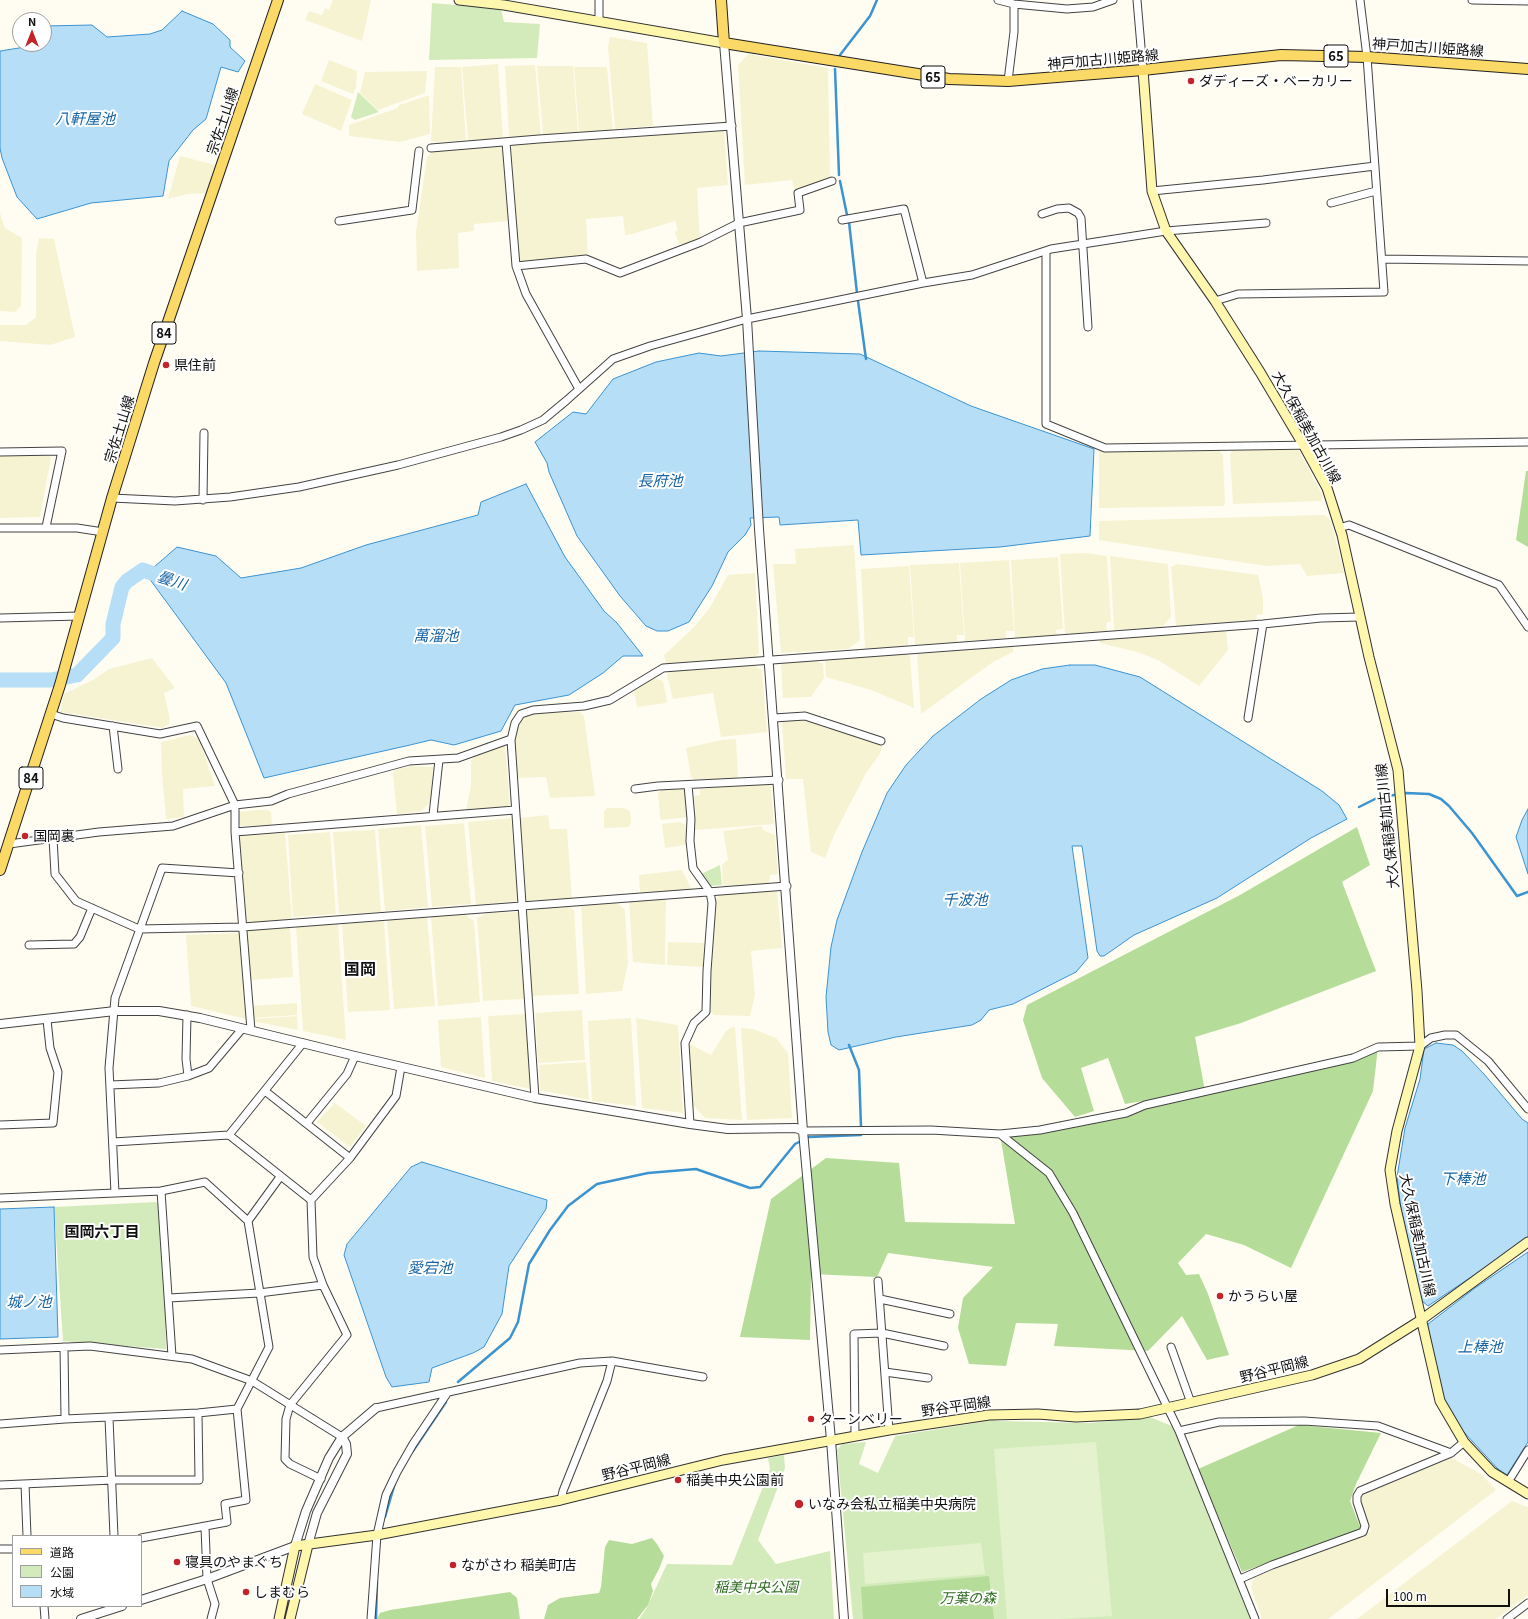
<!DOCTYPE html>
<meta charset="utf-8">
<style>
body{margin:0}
#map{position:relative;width:1528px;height:1619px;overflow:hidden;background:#fffdf2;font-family:Georgia,"Noto Sans JP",serif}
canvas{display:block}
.legend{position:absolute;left:12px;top:1535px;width:130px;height:72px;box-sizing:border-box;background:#fff;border:1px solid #9f9f9f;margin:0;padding:5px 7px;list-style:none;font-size:12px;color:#101010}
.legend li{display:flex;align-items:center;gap:8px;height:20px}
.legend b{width:20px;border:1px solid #9f9f9f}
.north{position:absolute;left:12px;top:12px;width:40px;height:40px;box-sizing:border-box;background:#fff;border:1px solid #9f9f9f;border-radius:50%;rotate:0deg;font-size:11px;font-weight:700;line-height:16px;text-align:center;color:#101010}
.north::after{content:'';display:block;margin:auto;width:14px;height:18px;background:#c42429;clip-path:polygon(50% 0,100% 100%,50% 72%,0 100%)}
.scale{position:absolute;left:1386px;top:1589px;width:124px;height:18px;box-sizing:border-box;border:2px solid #101010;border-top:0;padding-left:5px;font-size:12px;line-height:14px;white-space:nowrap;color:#101010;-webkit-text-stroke:3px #fff;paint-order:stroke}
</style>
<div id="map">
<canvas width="1528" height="1619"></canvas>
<ul class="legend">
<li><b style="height:5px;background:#fbd967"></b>道路</li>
<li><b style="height:11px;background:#d3ebbb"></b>公園</li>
<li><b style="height:11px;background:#b6def7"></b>水域</li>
</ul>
<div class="north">N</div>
<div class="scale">100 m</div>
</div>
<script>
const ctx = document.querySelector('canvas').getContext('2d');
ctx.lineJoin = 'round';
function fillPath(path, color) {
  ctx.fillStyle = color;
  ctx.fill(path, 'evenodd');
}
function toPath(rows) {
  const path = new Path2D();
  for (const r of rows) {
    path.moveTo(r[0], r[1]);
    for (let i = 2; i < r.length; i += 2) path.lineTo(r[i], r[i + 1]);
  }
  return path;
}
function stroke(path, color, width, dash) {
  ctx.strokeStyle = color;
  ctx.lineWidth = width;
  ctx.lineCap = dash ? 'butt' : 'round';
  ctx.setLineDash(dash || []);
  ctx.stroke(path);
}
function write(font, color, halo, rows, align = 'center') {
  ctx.font = font + ' Georgia,"Noto Sans JP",serif';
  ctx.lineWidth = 4;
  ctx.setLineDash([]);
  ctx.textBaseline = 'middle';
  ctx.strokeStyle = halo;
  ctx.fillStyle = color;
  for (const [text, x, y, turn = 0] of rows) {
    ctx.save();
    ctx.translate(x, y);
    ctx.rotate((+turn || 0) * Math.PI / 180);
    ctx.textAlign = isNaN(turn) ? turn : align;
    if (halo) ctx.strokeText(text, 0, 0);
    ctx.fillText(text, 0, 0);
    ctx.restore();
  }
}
fillPath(toPath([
 [333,0,371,0,362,41,305,20,309,11,322,15,325,8,329,10],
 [610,37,647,43,653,126,615,129,608,47],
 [748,54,828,68,830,178,825,181,795,191,792,180,745,185,738,65],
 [329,60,357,71,356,88,353,94,321,81],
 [498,64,503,138,468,140,462,67],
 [535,65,541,136,509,137,505,66],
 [537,66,573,66,578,132,543,135],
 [435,67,461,67,466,140,436,142,431,141],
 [574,67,607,67,613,130,579,132],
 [427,71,425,93,378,110,360,93,365,72],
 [315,84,352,100,341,131,302,114],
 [427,96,429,96,430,134,400,142,349,136,349,125,398,108,399,105],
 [724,130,728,185,697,188,700,240,688,245,679,244,675,232,678,230,675,221,632,234,625,235,623,216,586,219,588,256,521,262,519,261,511,148,513,145],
 [504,146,509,221,474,224,474,231,458,233,459,268,417,271,416,232,427,157,434,151],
 [180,156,215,165,206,193,187,194,168,199],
 [0,213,5,228,22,238,21,306,15,312,0,311],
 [39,238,54,239,75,337,50,345,0,341,0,325,26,325,36,317,36,254],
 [1298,449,1323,496,1321,501,1233,504,1230,455,1232,450],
 [1099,450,1218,450,1223,455,1225,504,1223,506,1099,508],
 [0,454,45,454,51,457,40,517,0,518],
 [1324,515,1331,521,1344,573,1307,576,1300,564,1266,566,1099,540,1099,521],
 [854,545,860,640,848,649,781,653,773,564,796,564,795,549],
 [1086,553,1107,556,1111,621,1106,623,1107,631,1065,634,1060,554],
 [1110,556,1168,564,1171,617,1162,627,1114,630],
 [1058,557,1063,629,1056,630,1057,635,1015,638,1011,560],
 [1009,560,1014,631,1006,631,1006,638,965,641,960,563],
 [959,563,964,635,957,635,957,642,915,645,910,565],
 [1177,564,1258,575,1263,598,1263,614,1257,615,1256,620,1176,626,1171,567],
 [909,566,914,637,908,637,908,646,865,649,861,569],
 [755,573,759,653,753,658,666,664,664,655,693,628,709,609,728,575],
 [1226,630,1228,650,1199,686,1158,660,1137,652,1100,643,1100,639],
 [1013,646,1013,652,993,662,921,714,917,654],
 [906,654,910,656,914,708,871,690,826,677,825,659],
 [152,658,175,688,164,693,170,719,169,724,163,728,60,712,64,694,93,680,109,669],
 [815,660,823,664,824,678,811,697,783,698,781,665,783,662],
 [753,665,762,671,767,732,721,737,713,693,673,699,667,675,669,670],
 [654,678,663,681,667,701,666,703,637,707,634,691],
 [580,712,584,716,595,796,550,798,546,777,516,778,514,737,520,721,527,716,538,713],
 [784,719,818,722,883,743,880,754,866,773,834,835,825,858,811,852,803,779,786,779,782,722],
 [190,735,199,739,215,786,183,789,184,817,166,819,162,775,161,742],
 [736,739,738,779,694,779,691,777,686,748,721,740],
 [503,744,505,745,510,805,506,807,466,810,471,786,471,761,474,756],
 [411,766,433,767,431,802,421,811,399,814,397,814,393,774,395,770],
 [768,784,771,786,774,824,695,830,696,815,694,796,700,795,700,789],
 [666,787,685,788,688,817,662,820,660,818,658,793],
 [607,808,624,808,630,811,631,822,629,827,604,828,604,811],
 [256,810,267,810,271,812,272,825,240,826,238,812],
 [548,815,550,829,567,829,572,898,525,901,519,818],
 [511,818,518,901,476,905,468,822],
 [680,822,686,825,686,845,665,848,662,824],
 [464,823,471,904,432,907,425,826],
 [421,825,428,907,385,911,378,829],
 [762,826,763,830,775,835,778,874,770,875,769,883,723,887,722,865,728,860,723,831],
 [375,830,381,912,339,914,333,832],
 [330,832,336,914,293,917,288,835],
 [285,833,292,919,246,923,239,836],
 [682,870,692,890,640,892,639,875],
 [777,891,782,948,751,951,755,995,750,1016,714,1015,710,1011,711,972,716,899,719,895,725,894],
 [666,899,665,965,633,962,629,901],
 [617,903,625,910,628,963,622,991,586,994,581,906],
 [568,906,574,910,579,994,532,996,527,909],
 [518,912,524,999,483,1001,477,918,488,913],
 [464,914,474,921,480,1002,438,1006,431,917],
 [427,917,435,1006,394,1009,387,920],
 [384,921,390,1010,348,1012,342,924],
 [338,924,346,1040,303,1031,296,927],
 [290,927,293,977,250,980,246,930],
 [240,933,247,1019,191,1006,186,935],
 [668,942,704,943,703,967,667,965],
 [297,1003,297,1015,252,1018,252,1006],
 [582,1010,585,1060,538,1063,535,1013],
 [527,1014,530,1089,492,1081,488,1016],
 [297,1016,298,1030,252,1021,252,1019],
 [481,1017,485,1078,441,1067,438,1020],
 [631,1018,636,1106,592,1101,588,1021],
 [636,1018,678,1025,683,1113,642,1108],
 [732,1027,735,1027,742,1120,705,1118,693,1105,688,1043,711,1055,726,1031],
 [741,1028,753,1029,776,1038,788,1053,792,1118,747,1120],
 [586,1062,589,1100,540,1090,539,1065],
 [335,1103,366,1126,350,1147,317,1122],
 [1450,1457,1481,1474,1496,1490,1328,1619,1262,1619,1251,1587,1254,1577,1371,1531,1360,1500,1362,1495],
 [1512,1501,1528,1507,1528,1595,1496,1619,1357,1619]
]), '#f6f3d2');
fillPath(toPath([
 [432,3,501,9,504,22,540,24,537,58,429,60],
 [358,92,379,112,355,120,351,117],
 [720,865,722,885,710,886,701,874],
 [156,1202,163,1210,166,1349,63,1341,54,1207],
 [1150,1417,1174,1427,1251,1619,853,1619,837,1450,842,1444,866,1442,859,1464,878,1473,895,1436,981,1422,991,1418,997,1421,1090,1423],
 [784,1455,785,1468,758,1540,776,1564,830,1551,834,1619,639,1619,646,1609,667,1564,732,1565,770,1469,768,1458]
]), '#d3ebbb');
fillPath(toPath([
 [1526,471,1528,471,1528,547,1516,540],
 [1357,827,1370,865,1342,882,1376,971,1241,1023,1195,1037,1205,1091,1378,1047,1373,1091,1291,1268,1244,1245,1206,1234,1178,1263,1186,1275,1199,1274,1208,1294,1229,1355,1207,1360,1182,1316,1148,1351,1054,1346,1058,1324,1016,1323,1006,1366,969,1364,958,1328,963,1298,993,1267,888,1253,877,1277,811,1274,810,1340,740,1337,771,1199,826,1158,899,1163,905,1222,1015,1224,1000,1134,1089,1120,1203,1091,1125,1104,1108,1058,1081,1068,1094,1111,1075,1117,1042,1078,1023,1020,1027,1005,1240,895],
 [1299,1425,1381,1433,1356,1484,1350,1501,1361,1529,1242,1572,1198,1469],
 [652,1538,657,1544,664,1556,659,1569,651,1584,653,1591,648,1605,637,1619,544,1619,548,1605,560,1598,599,1593,601,1587,605,1547,609,1540,632,1544],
 [989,1576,994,1619,863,1619,861,1587],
 [510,1592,517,1598,520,1619,377,1619,380,1613,390,1610]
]), '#b6dc99');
fillPath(toPath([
 [1096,1442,1112,1616,1061,1619,1007,1619,994,1449],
 [981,1543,985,1574,865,1584,863,1553]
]), '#e4f2cd');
const water = toPath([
 [182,11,213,24,230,40,230,47,245,61,238,72,221,67,206,119,193,130,169,161,163,196,91,203,37,219,17,197,2,158,0,148,0,51,44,44,44,26,92,25,107,37,150,34,162,30,182,11],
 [759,351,860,354,971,406,1094,449,1090,536,1000,547,861,555,858,520,780,525,779,517,750,518,751,525,745,535,728,552,712,586,689,622,668,631,657,631,646,626,620,596,577,536,549,472,547,463,535,442,573,412,586,414,613,379,656,362,699,353,721,356,759,351],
 [526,484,565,557,604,611,617,623,643,656,623,656,603,673,569,695,515,705,501,731,454,745,431,740,410,745,264,778,226,683,146,574,177,547,216,556,241,578,301,568,366,545,478,515,481,502,526,484],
 [1070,665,1095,665,1140,677,1322,791,1339,805,1347,819,1311,838,1217,898,1134,935,1104,956,1100,956,1097,951,1082,846,1072,846,1088,958,1076,972,1013,1004,989,1010,981,1020,972,1025,896,1037,839,1050,831,1045,828,1032,826,997,831,947,837,920,862,852,887,793,906,765,933,736,981,699,1011,680,1042,669,1070,665],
 [1528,809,1528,874,1516,837,1522,820,1528,809],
 [1436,1043,1453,1045,1462,1051,1484,1074,1522,1119,1528,1123,1528,1239,1428,1306,1422,1301,1420,1293,1401,1209,1397,1177,1405,1128,1420,1079,1424,1049,1436,1043],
 [422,1162,547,1200,546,1209,509,1266,502,1314,484,1347,473,1353,432,1368,429,1382,392,1387,386,1377,344,1255,347,1244,411,1167,422,1162],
 [54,1207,58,1337,0,1339,0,1209,54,1207],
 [1528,1252,1528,1442,1507,1475,1498,1469,1461,1429,1441,1393,1427,1332,1428,1324,1475,1288,1528,1252]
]);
fillPath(water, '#b6def7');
stroke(water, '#3b93d0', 1);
stroke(toPath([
 [840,55,870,16,877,0],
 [835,69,839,175],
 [840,181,847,215],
 [849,222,857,293],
 [858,301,866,359],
 [1359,807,1377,798,1406,793,1429,794,1441,799,1449,806,1472,833,1517,896,1528,892],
 [849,1045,859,1070,861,1127],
 [458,1382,510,1338,518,1322,529,1264,550,1230,568,1206,597,1184,648,1173,696,1169,750,1188,760,1187,795,1144,809,1137,861,1135],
 [413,1451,446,1402],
 [385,1517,395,1483],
 [376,1619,377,1582]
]), '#3b93d0', 2.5);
stroke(toPath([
 [0,680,51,680,77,675,113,638,113,624,122,587,127,581,143,570,168,579]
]), '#b6def7', 15);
const minor = toPath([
 [599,0,599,21],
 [998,0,1014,4,1067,9,1093,7,1113,0],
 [1137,0,1143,70],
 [1472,0,1528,1],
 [1008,81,1014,32,1014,4],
 [506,142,516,266,526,294,579,389],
 [431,148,539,139,732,126],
 [1152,191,1263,180,1375,166],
 [1331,203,1376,191],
 [1042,214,1057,209,1069,208,1078,213,1081,218,1088,327],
 [842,220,904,209,923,283],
 [339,221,412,210,419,151],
 [1046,251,1046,424,1105,448,1528,442],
 [1382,259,1528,261],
 [516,266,586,259,620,273,701,242,739,223,800,210,798,193,832,181],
 [1215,301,1238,294,1384,292,1367,57,1360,0],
 [0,452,62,451,46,527],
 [112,498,175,501,230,497,299,487,398,465,501,437,521,430,543,420,567,400,613,359,650,346,747,319,923,283,972,275,1051,249,1166,231,1266,223],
 [203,500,204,433],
 [0,528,77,528,103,532],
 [1339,528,1349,525,1499,585,1528,627],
 [0,618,80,616],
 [51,714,63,718,160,734,197,726,235,805,235,832,251,1030],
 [774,718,805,716,881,741],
 [1248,718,1263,624],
 [113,726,118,769],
 [688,785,691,819,690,841,693,868,710,892,712,903,707,971,706,1012,694,1023,685,1043,690,1124],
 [635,789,658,786,779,780],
 [433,815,439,760],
 [235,832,515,810],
 [53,838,55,874,76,901,139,929,243,927,787,886],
 [9,844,99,832,173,826,235,805,271,801,288,794,409,761,458,758,511,739],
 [29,945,74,944,80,937,92,908],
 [187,1015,186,1059,188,1076],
 [110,1085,159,1083,188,1076,209,1068,242,1029],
 [265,1091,350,1158],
 [535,1098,511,740,515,723,521,714,533,710,584,706,610,700,663,668,1263,624,1321,618,1360,617],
 [307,1123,347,1074,355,1056],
 [0,1125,53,1123,58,1072,50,1048,47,1020],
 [803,1131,931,1130,1000,1134,1040,1130,1126,1113,1145,1105,1353,1058,1378,1047,1420,1046,1431,1038,1445,1035,1456,1035,1488,1061,1528,1109],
 [1000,1134,1049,1173,1073,1213,1179,1431,1255,1619],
 [229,1135,303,1043],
 [113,1142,229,1135,311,1200],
 [115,1193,109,1068,115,998,162,868,239,873],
 [0,1198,161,1191,172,1356],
 [248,1221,280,1177],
 [878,1281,889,1430],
 [169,1298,259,1293,323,1285],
 [880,1299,950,1314],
 [64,1347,65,1419],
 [1171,1347,1191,1403],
 [0,1350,90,1346,192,1359,252,1381,342,1437],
 [612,1361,703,1377],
 [885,1372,928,1378],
 [376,1408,580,1363,612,1361,607,1381,563,1491,561,1500],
 [109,1418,114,1536],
 [0,1424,65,1419,198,1413,237,1409],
 [1179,1431,1219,1422,1304,1421,1378,1426,1451,1453,1464,1442],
 [855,1436,854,1334,882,1333,944,1346],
 [321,1479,290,1464,285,1459,286,1419,290,1405,347,1335,323,1285,313,1257,311,1200,350,1158,396,1096,401,1067],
 [1508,1482,1528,1450],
 [25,1484,27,1536],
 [0,1485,113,1480,199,1480,198,1413],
 [205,1527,207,1579,215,1604,211,1619],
 [141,1538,227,1522,225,1504,246,1500,237,1409,269,1347,248,1221,205,1182,161,1191],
 [0,1549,13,1549],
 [1240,1579,1272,1565,1363,1532,1365,1526,1357,1502,1357,1496,1360,1491,1451,1453],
 [44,1606,45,1619],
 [371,1619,377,1535,386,1495,397,1472,413,1444,448,1392],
 [1507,1619,1528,1603]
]);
const tertiary = toPath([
 [724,43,747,319,759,529,803,1131,831,1440,844,1619],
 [0,1024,115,1011,159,1011,200,1018,355,1056,535,1098,690,1124,728,1129,796,1128,803,1131],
 [308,1545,317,1513,347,1454,346,1444,342,1437],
 [141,1600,207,1579,295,1546,306,1511,329,1458,342,1437,376,1408],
 [81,1619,122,1606]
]);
const secondary = toPath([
 [459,0,504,5,724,43],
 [1143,70,1152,191,1166,231,1215,301,1260,372,1304,446,1327,488,1342,535,1369,657,1398,770,1417,991,1420,1046,1397,1131,1390,1170,1395,1204,1440,1401,1464,1442,1492,1472,1528,1494],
 [279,1619,295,1546,377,1535,561,1500,723,1460,889,1430,989,1415,1038,1414,1076,1417,1140,1414,1312,1375,1359,1359,1421,1320,1528,1242],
 [290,1619,308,1545]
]);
const primary = toPath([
 [721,0,724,43,949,79,1008,81,1143,70,1281,55,1367,57,1528,69],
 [0,870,60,685,112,498,154,363,278,0]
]);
stroke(minor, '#434343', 9);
stroke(tertiary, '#434343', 10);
stroke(secondary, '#323232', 11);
stroke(primary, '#212121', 12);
stroke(minor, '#fff', 7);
stroke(tertiary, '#fff', 8);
stroke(secondary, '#fff7ad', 9);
stroke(primary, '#fbd967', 10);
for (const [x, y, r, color] of [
 [1191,81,4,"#c42429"],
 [166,365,4,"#c42429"],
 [25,836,4,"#c42429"],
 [1220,1296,4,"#c42429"],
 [811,1419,4,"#c42429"],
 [678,1480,4,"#c42429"],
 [799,1504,5,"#c42429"],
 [177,1562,4,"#c42429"],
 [453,1565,4,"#c42429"],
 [246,1592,4,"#c42429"]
]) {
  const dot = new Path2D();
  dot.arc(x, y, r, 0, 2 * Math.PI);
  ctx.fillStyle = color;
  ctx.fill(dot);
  stroke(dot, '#fff', 1.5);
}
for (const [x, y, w] of [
 [1336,56,24],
 [933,77,24],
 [164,333,24],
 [31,778,24]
]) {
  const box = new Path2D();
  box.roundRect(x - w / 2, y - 11, w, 22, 3);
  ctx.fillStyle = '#fff';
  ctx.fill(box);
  stroke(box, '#101010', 1);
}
write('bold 13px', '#101010', null, [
 ["65",1336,56],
 ["65",933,77],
 ["84",164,333],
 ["84",31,778]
]);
write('14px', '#101010', '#fff', [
 ["神戸加古川姫路線",1428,47,4],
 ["神戸加古川姫路線",1103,59,-5],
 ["宗佐土山線",222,121,-71],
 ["大久保稲美加古川線",1307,427,61],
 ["宗佐土山線",119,429,-73],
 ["大久保稲美加古川線",1387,826,-96],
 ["大久保稲美加古川線",1418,1235,78],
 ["野谷平岡線",1274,1369,-14],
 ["野谷平岡線",956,1406,-8],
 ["野谷平岡線",636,1467,-14]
]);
write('14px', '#101010', '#fff', [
 ["ダディーズ・ベーカリー",1199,81],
 ["県住前",174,365],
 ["国岡裏",33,836],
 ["かうらい屋",1228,1296],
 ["ターンベリー",819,1419],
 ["稲美中央公園前",686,1480],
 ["いなみ会私立稲美中央病院",808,1504],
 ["寝具のやまぐち",185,1562],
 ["ながさわ 稲美町店",461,1565],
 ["しまむら",254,1592]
], 'left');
write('italic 14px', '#2c6a1e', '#fff', [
 ["稲美中央公園",756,1587],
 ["万葉の森",968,1598]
]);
write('italic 15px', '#1564a5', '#fff', [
 ["八軒屋池",85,118],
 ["長府池",660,480],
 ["曇川",172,580,18],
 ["萬溜池",436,635],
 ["千波池",965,899],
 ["下棒池",1463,1178],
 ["愛宕池",430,1267],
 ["城ノ池",29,1301],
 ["上棒池",1480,1346]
]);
write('bold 15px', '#101010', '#fff', [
 ["国岡六丁目",102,1231]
]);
write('bold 16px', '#101010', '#fff', [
 ["国岡",360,969]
]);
</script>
